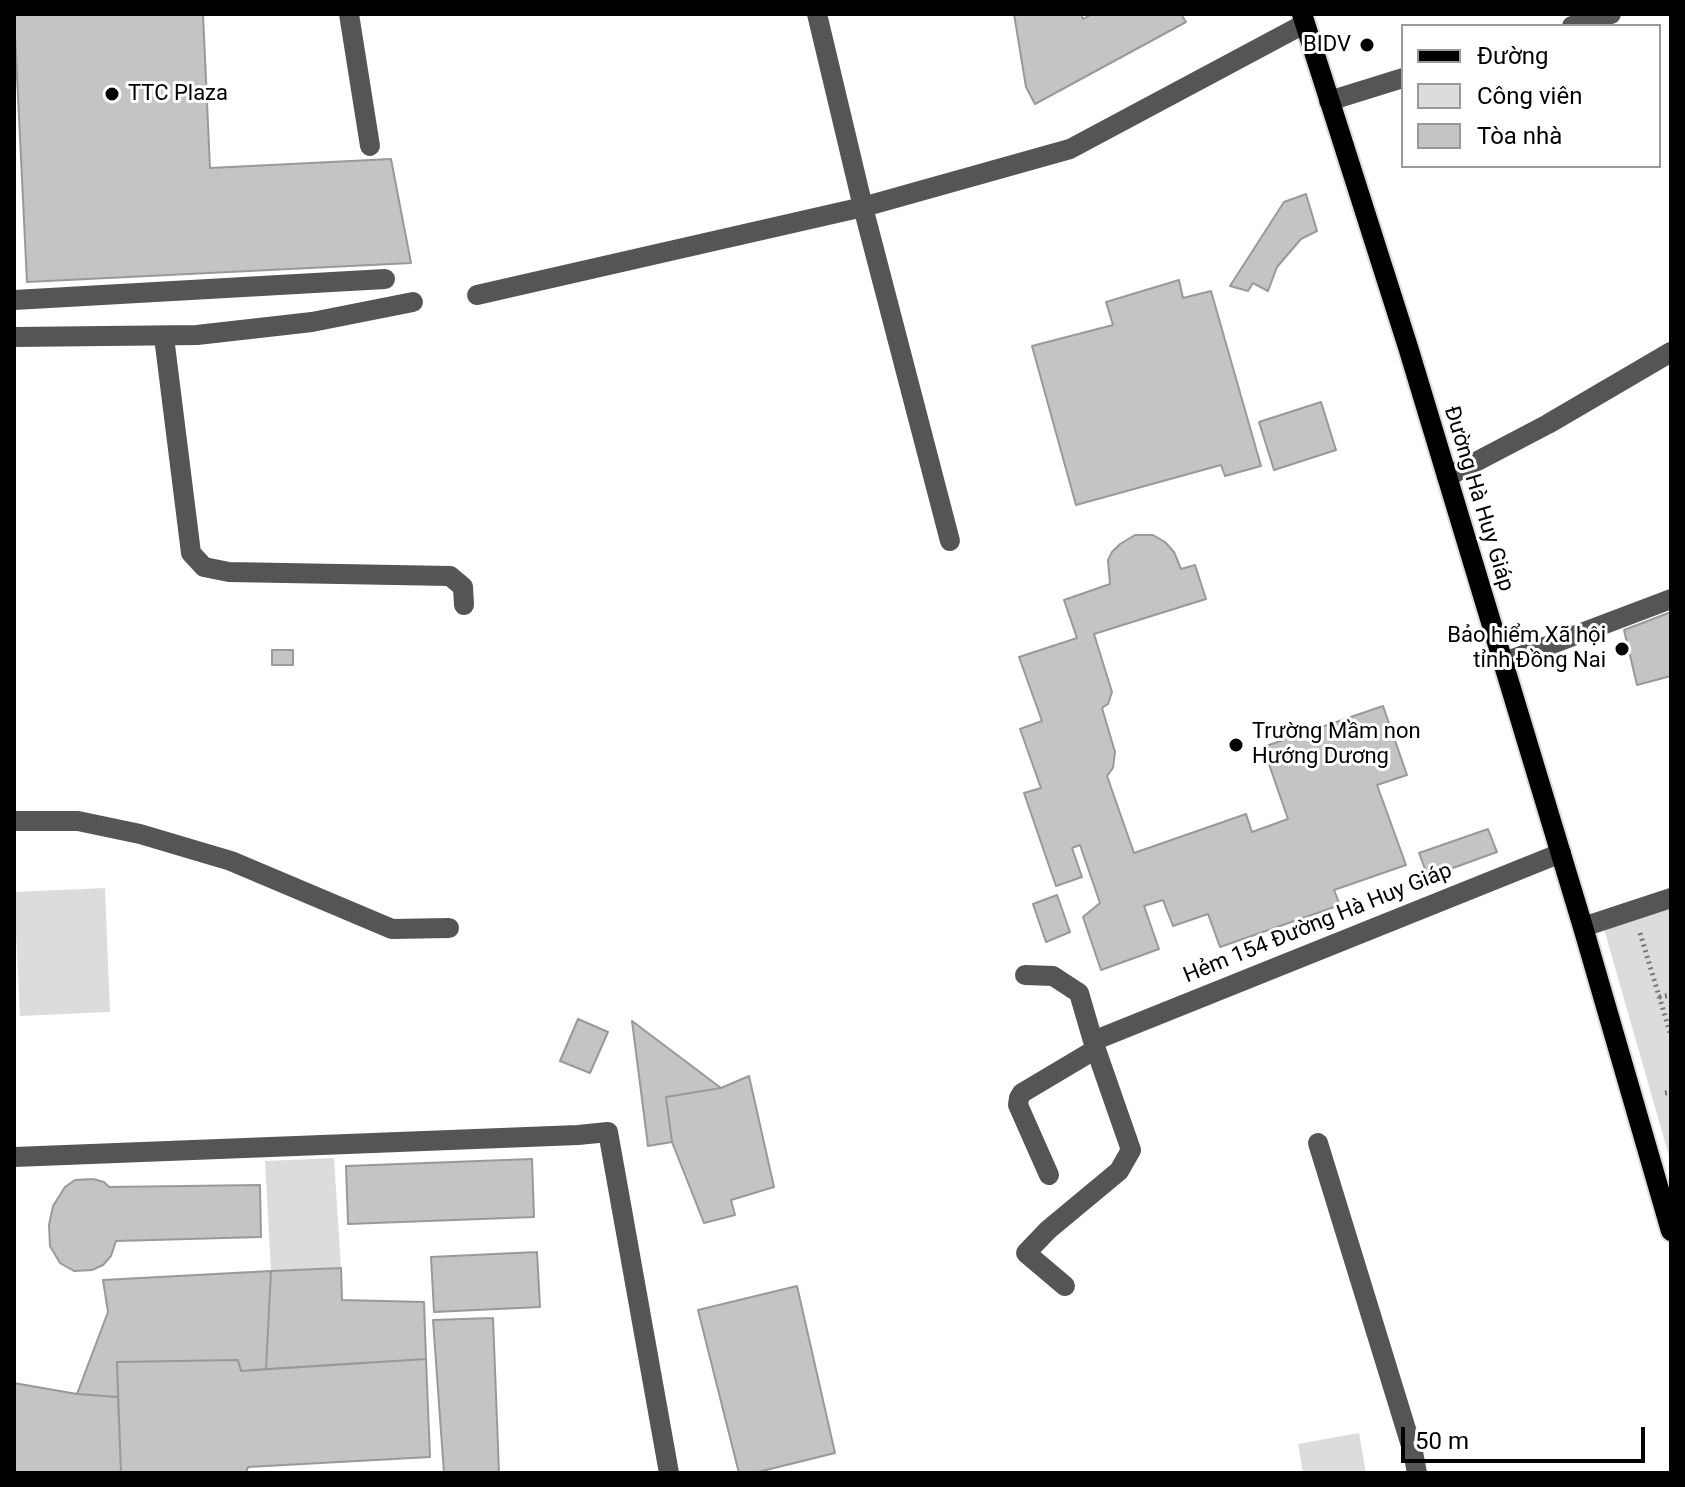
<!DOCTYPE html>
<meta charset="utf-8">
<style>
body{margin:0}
#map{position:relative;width:1685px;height:1487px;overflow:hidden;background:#fff;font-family:Roboto,sans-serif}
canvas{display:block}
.frame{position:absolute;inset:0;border:16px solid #000;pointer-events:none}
.legend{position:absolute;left:1401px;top:24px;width:260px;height:144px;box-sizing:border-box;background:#fff;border:2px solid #999;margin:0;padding:10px 14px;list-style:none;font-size:24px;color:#000}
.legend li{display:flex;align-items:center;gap:16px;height:40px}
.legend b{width:40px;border:2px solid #999}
.scale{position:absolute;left:1401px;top:1427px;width:244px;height:36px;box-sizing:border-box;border:4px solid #000;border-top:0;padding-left:10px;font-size:24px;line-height:28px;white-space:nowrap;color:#000;-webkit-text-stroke:6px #fff;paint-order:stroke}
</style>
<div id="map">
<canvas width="1685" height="1487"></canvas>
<div class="frame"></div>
<ul class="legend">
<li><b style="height:10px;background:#000"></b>Đường</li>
<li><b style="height:22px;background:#dcdcdc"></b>Công viên</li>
<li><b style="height:22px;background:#c4c4c4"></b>Tòa nhà</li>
</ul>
<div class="scale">50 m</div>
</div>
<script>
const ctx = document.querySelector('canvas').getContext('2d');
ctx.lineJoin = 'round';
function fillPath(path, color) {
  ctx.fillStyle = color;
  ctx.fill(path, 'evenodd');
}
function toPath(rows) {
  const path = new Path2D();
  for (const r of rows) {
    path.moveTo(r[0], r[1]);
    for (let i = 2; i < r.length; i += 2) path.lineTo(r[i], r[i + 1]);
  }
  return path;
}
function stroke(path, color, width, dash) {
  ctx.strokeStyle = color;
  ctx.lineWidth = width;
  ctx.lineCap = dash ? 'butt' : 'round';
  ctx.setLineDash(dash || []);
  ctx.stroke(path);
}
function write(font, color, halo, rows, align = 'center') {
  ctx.font = font + ' Roboto,sans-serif';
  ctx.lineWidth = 6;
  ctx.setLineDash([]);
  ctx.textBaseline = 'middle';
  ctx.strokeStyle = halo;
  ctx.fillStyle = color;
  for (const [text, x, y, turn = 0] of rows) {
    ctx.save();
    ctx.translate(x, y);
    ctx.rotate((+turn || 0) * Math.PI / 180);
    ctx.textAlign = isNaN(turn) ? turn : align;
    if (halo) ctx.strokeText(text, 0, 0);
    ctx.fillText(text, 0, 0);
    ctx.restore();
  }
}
fillPath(toPath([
 [105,888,110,1012,20,1016,14,892],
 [1671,906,1671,1163,1604,929],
 [334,1158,341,1268,271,1271,265,1161],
 [1359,1433,1366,1473,1303,1473,1298,1444]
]), '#dcdcdc');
const building = toPath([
 [14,14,203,14,210,168,391,159,411,263,27,282,14,14],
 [1014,14,1081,14,1083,19,1092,14,1181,14,1186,22,1035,104,1026,87,1014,14],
 [1306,194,1317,231,1301,239,1277,267,1268,291,1253,283,1248,291,1230,286,1284,202,1306,194],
 [1179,280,1183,298,1211,291,1261,466,1225,476,1221,465,1076,505,1032,346,1113,325,1106,302,1179,280],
 [1321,402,1336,450,1274,470,1259,422,1321,402],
 [1135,535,1153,535,1165,542,1174,552,1181,569,1195,565,1206,599,1094,634,1112,692,1108,704,1102,708,1115,752,1113,768,1107,776,1134,853,1246,814,1252,832,1288,819,1263,747,1383,706,1407,775,1377,785,1406,865,1334,890,1340,905,1220,947,1208,914,1173,926,1163,900,1144,906,1159,949,1101,970,1083,917,1100,903,1080,845,1072,848,1082,877,1056,886,1024,793,1041,788,1020,729,1042,721,1019,657,1077,638,1064,600,1110,584,1108,560,1112,552,1120,544,1135,535],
 [1671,612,1671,676,1637,685,1624,630,1671,612],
 [272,650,293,650,293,665,272,665,272,650],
 [1488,829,1497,852,1428,877,1419,853,1488,829],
 [1057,895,1070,932,1046,942,1033,904,1057,895],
 [578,1019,608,1032,590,1073,560,1061,578,1019],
 [632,1021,721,1088,666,1097,672,1142,648,1146,632,1021],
 [749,1076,774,1187,731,1200,735,1215,704,1223,672,1142,666,1097,721,1088,749,1076],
 [532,1159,534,1217,348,1224,346,1166,532,1159],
 [93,1179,104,1182,109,1187,260,1185,261,1237,116,1241,111,1256,103,1265,92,1270,74,1271,60,1263,50,1246,49,1225,53,1206,65,1187,75,1180,93,1179],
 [537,1252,540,1307,434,1312,431,1257,537,1252],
 [341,1268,342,1300,424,1302,426,1359,266,1369,271,1271,341,1268],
 [271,1271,266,1369,241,1371,238,1360,117,1362,118,1397,77,1394,108,1312,103,1280,271,1271],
 [797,1286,835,1453,754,1473,739,1473,698,1310,797,1286],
 [493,1318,499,1473,444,1473,433,1320,493,1318],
 [426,1359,430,1457,248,1467,246,1473,121,1473,117,1362,238,1360,241,1371,426,1359],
 [14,1383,77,1394,118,1397,121,1473,14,1473,14,1383]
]);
fillPath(building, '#c4c4c4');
stroke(building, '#999', 2);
const major = toPath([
 [1302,14,1408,347,1583,927,1671,1231]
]);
stroke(major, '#dbdbdb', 24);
stroke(toPath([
 [1640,933,1671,1036],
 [1659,997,1671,995],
 [1665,1093,1671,1092]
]), '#777', 5, [2, 4]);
stroke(toPath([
 [349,14,370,146],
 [817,14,863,207,950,541],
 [1572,26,1611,14],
 [1329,101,1403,78],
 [477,295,863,207,1070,149,1304,24],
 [14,300,385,279],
 [14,337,197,335,312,322,413,302],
 [164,337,191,553,204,567,229,572,450,576,463,587,464,605],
 [1447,477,1548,424,1671,352],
 [1502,663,1671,599],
 [14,821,78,821,140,834,231,861,392,929,449,928],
 [1583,927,1671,898],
 [1025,975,1053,976,1079,993,1093,1041,1131,1150,1119,1171,1048,1230,1026,1253,1065,1286],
 [1093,1041,1561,853],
 [1318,1143,1413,1452,1417,1473],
 [14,1157,578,1135,608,1132,669,1473],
 [1049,1175,1018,1105,1019,1098,1022,1093,1096,1049]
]), '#555', 20);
stroke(major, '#000', 20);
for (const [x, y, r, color] of [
 [1367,45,8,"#000"],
 [112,94,8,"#000"],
 [1622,649,8,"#000"],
 [1236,745,8,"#000"]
]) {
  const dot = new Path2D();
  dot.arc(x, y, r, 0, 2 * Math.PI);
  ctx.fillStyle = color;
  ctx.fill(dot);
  stroke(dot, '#fff', 3);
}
write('22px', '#000', '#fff', [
 ["BIDV",1351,45],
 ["TTC Plaza",128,94,"left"],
 ["Bảo hiểm Xã hội",1606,636],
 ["tỉnh Đồng Nai",1606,661],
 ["Trường Mầm non",1252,732,"left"],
 ["Hướng Dương",1252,757,"left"]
], 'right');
write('22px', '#000', '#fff', [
 ["Đường Hà Huy Giáp",1478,499,73],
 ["Hẻm 154 Đường Hà Huy Giáp",1318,924,-22]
]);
</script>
